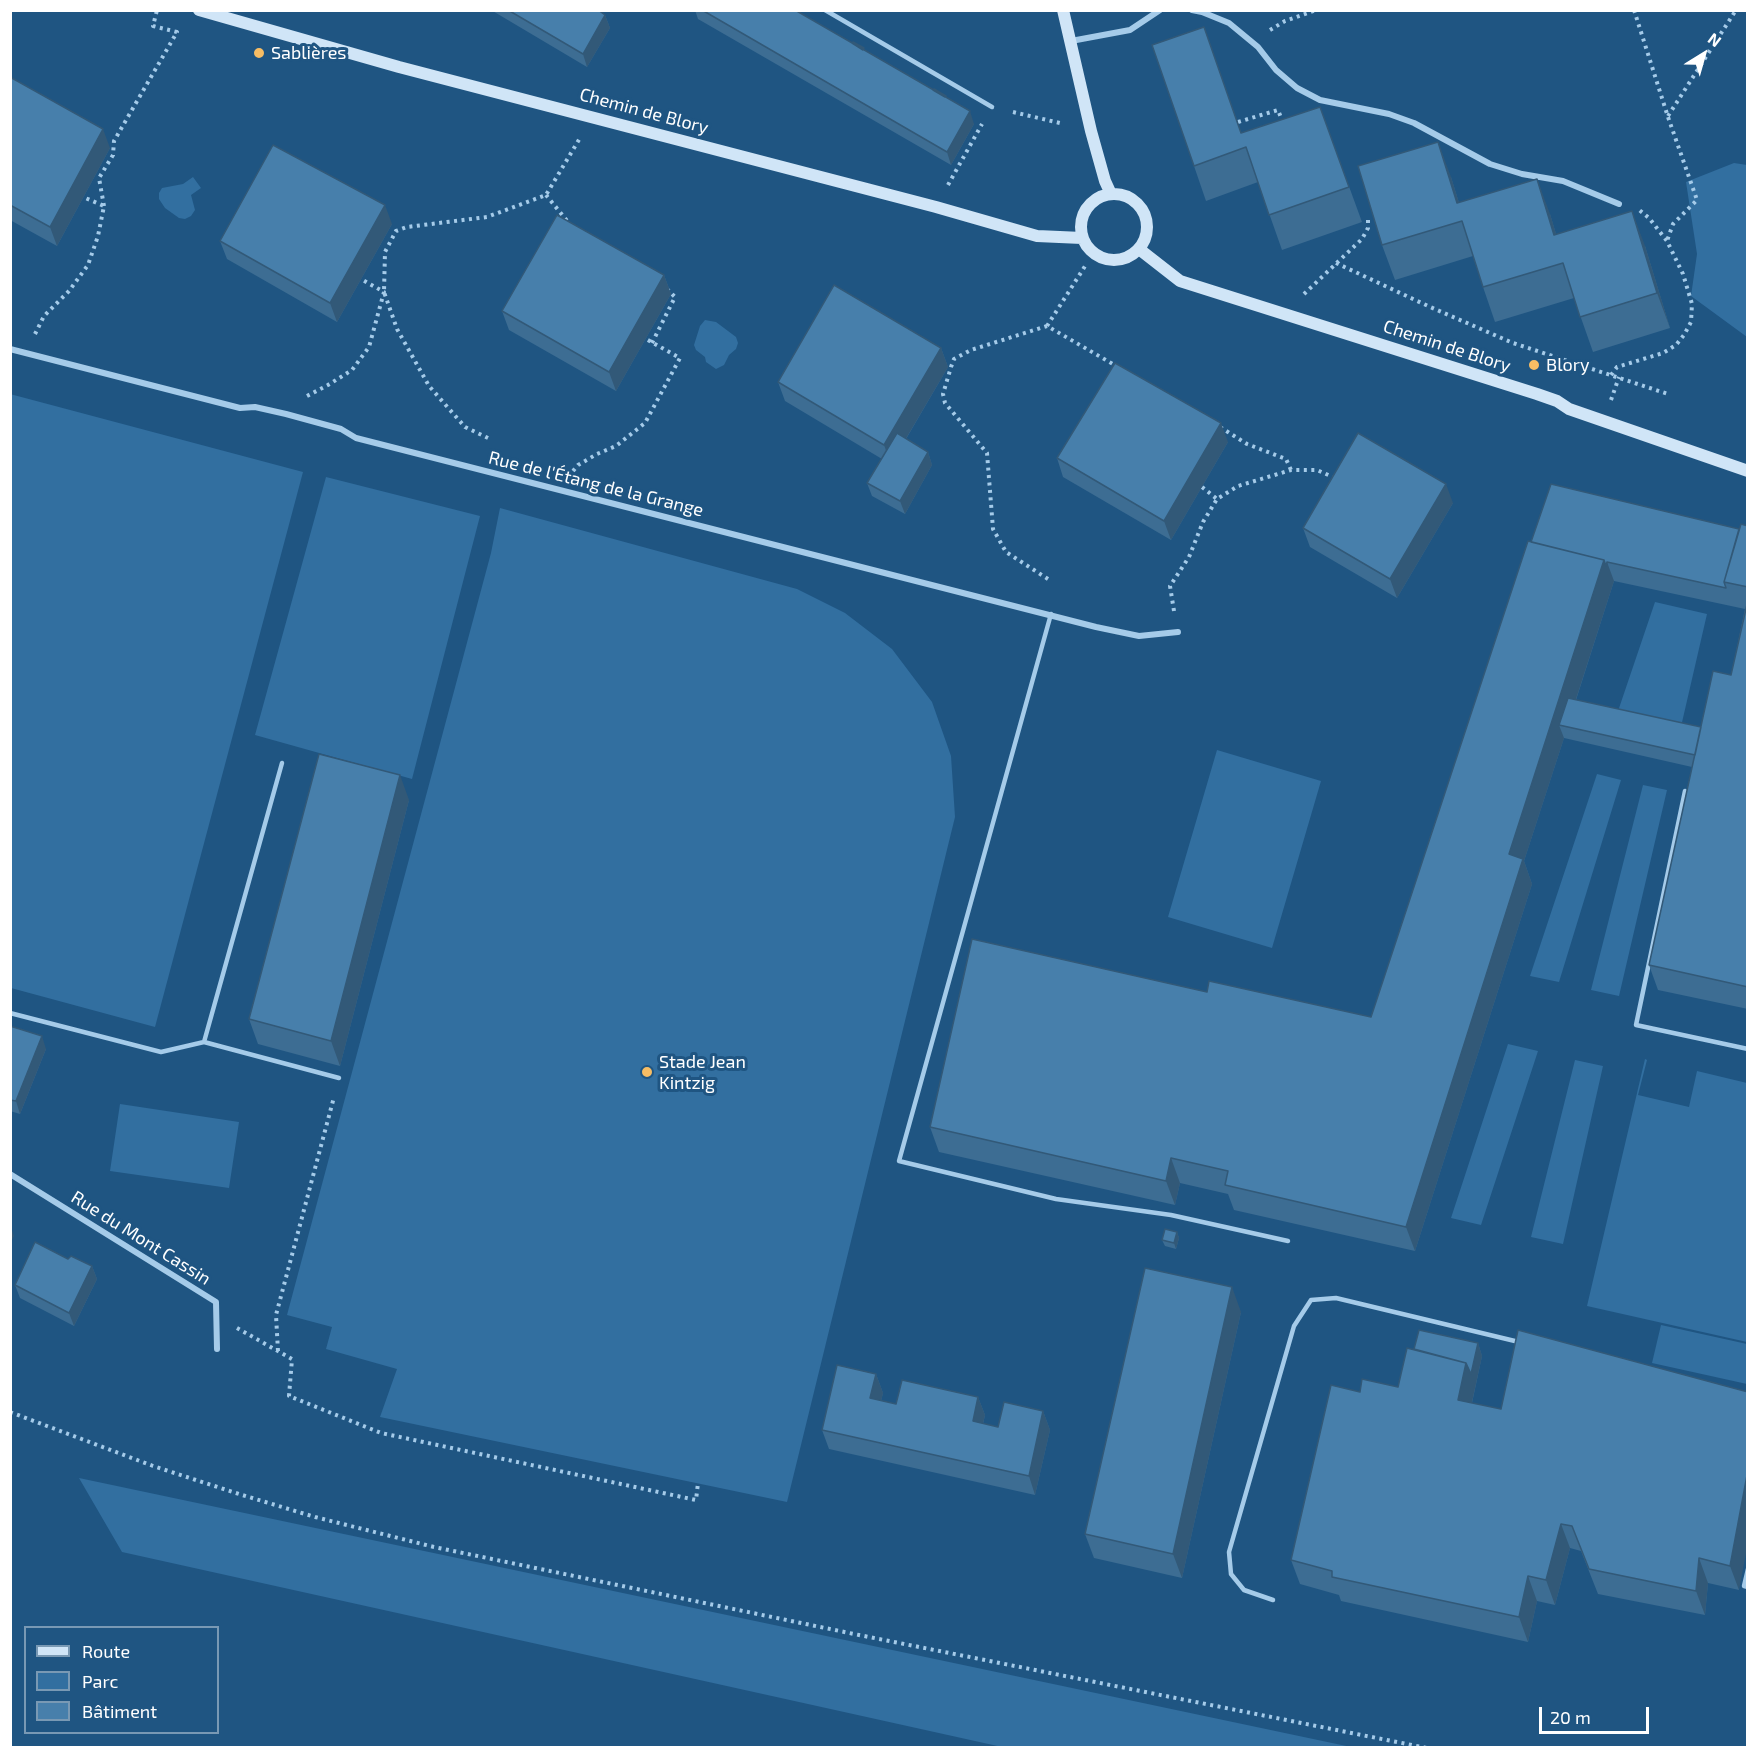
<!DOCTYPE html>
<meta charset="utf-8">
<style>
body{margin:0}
#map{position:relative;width:1758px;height:1758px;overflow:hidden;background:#1f5582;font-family:"Exo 2",sans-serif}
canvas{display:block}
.frame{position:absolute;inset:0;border:12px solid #fff;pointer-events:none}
.legend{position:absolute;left:24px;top:1626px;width:195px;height:108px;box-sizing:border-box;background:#1f5582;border:2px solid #7999b4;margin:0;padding:8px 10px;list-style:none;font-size:18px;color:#fff}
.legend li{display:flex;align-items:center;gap:12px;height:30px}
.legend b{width:30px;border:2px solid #7999b4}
.north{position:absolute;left:1674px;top:24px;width:60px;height:60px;-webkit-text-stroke:4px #1f5582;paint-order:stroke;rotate:37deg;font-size:16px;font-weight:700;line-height:24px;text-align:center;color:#fff}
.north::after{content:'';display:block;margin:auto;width:21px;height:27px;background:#fff;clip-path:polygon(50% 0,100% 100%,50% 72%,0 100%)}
.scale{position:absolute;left:1539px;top:1707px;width:110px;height:27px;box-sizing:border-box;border:3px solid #fff;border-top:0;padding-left:8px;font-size:18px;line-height:21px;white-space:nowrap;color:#fff;-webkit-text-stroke:4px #1f5582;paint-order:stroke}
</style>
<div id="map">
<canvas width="1758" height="1758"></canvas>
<div class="frame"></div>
<ul class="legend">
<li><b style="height:8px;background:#d0e5f7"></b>Route</li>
<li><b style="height:16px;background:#326fa0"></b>Parc</li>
<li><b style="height:16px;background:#477fab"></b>Bâtiment</li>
</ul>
<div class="north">N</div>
<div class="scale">20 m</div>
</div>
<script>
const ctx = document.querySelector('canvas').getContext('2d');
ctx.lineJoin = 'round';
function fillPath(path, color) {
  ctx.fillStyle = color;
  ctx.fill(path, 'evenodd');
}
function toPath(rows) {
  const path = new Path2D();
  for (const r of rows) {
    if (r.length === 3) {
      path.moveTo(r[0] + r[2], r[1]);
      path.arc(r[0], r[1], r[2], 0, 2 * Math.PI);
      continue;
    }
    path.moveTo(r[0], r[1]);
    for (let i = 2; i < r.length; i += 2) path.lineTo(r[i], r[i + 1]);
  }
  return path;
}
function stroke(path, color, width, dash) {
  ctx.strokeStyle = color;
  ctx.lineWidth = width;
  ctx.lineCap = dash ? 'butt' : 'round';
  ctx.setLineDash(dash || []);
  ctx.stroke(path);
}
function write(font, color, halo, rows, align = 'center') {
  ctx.font = font + ' "Exo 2",sans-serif';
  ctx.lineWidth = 6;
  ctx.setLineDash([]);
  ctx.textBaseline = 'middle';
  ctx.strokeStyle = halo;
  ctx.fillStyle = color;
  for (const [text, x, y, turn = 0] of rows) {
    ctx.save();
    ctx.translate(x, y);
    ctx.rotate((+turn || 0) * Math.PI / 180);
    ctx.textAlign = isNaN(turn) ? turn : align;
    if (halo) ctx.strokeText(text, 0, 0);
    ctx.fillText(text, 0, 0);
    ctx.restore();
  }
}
fillPath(toPath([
 [1734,163,1747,165,1747,337,1691,296,1697,254,1686,182],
 [193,177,201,188,191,195,195,210,191,216,185,219,179,218,165,208,159,199,159,193,162,188,183,184],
 [705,320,716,322,736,337,738,343,736,349,729,355,724,365,716,369,706,362,705,357,696,350,694,345,700,326],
 [10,394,303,472,155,1027,11,988],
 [326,477,480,516,412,779,255,735],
 [500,508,797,589,845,613,892,649,932,702,951,756,955,817,787,1502,380,1417,397,1369,326,1349,332,1327,287,1315,491,553],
 [1655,602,1707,614,1680,731,1616,717],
 [1217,750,1321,781,1272,948,1168,917],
 [1597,774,1621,780,1559,982,1530,976],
 [1643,785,1667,790,1619,996,1591,990],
 [1508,1044,1538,1051,1481,1225,1451,1218],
 [1645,1059,1647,1060,1638,1095,1689,1107,1697,1071,1747,1083,1747,1342,1587,1306],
 [1575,1060,1603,1066,1563,1244,1531,1237],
 [120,1104,239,1122,229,1188,110,1171],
 [1661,1325,1747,1344,1747,1384,1652,1363],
 [79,1478,1351,1747,1002,1747,122,1552]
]), '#326fa0');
stroke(toPath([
 [1634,10,1668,117,1697,200,1673,224,1667,241],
 [1270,30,1285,21,1316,10],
 [1013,112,1064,124],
 [1668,116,1736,10],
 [1238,122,1278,110,1283,123],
 [948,185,982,124],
 [546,195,568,222],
 [104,206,99,178,113,155,114,141,177,32,153,26,157,10],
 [1336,263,1428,306,1513,343,1668,394],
 [1304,294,1362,239,1368,228,1368,216],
 [1047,326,1087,263],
 [35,334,44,316,69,291,88,265,98,236,104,206,83,197],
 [652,343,675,297,668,290],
 [1611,375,1617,367,1663,353,1676,345,1684,335,1691,322,1692,304,1683,274,1667,241,1649,218,1638,209],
 [307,396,328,385,352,370,369,347,384,292,361,279],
 [1611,400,1619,377],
 [1220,427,1247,444,1286,459,1291,470],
 [488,438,465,427,429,386,397,329,384,292,385,252,396,231,407,227,487,217,546,195,580,138],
 [573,471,578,465,597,454,616,446,645,423,680,358,646,339],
 [1202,487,1217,499],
 [1048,579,1006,552,993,529,987,453,945,403,943,394,951,367,954,359,971,350,1047,326,1118,367],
 [1174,611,1170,586,1189,557,1203,522,1217,499,1238,486,1291,470,1317,470,1335,478],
 [237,1328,292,1359,289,1396,381,1433,696,1500,698,1483],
 [278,1351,276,1315,334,1097],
 [10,1412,153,1466,239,1494,315,1517,434,1547,859,1635,1427,1748]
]), '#a5cbe9', 4, [3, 4.5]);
stroke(toPath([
 [825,10,992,107],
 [1051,614,899,1161,1056,1199,1171,1215,1288,1241],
 [1685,791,1636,1025,1748,1049],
 [10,1013,161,1052,204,1042,282,763],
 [204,1042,339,1078],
 [1748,1569,1744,1586,1748,1587],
 [1273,1600,1244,1590,1231,1574,1229,1552,1294,1326,1311,1300,1336,1298,1519,1342]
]), '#a5cbe9', 4.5);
stroke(toPath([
 [1192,10,1202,12,1229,23,1258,47,1276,70,1297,88,1320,100,1389,114,1414,123,1490,164,1522,174,1563,181,1619,204],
 [1071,41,1130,30,1160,10],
 [10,349,240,408,255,407,286,414,341,429,356,438,1096,627,1139,636,1178,632],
 [10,1174,216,1302,217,1349]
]), '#a5cbe9', 6);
stroke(toPath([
 [199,10,399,67,936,207,1037,236,1082,238],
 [1063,10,1091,131,1105,181,1111,194],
 [1114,227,33],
 [1139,249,1180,281,1537,394,1557,401,1569,409,1748,471]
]), '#d0e5f7', 12);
fillPath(toPath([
 [491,10,598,10,605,15,610,28,587,67],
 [695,10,795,10,947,98,974,124,951,165,698,19],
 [1204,27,1241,133,1320,107,1362,222,1282,250,1258,182,1206,201,1194,166],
 [10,77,110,148,57,246,10,220],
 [1451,177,1459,203,1550,214,1556,234,1645,246,1670,328,1593,352,1574,298,1495,322,1483,287,1473,256,1395,280,1382,245],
 [392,224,337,322,227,259,220,241],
 [664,275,671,294,616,391,509,330,502,311],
 [941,348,948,367,906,439,928,452,932,465,905,514,872,496,867,483,882,459,785,401,778,382],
 [1228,442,1171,540,1063,477,1057,458],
 [1453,503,1397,598,1310,547,1303,528],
 [1748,526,1748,1009,1658,990,1649,965,1692,767,1564,738,1524,861,1532,884,1415,1251,1234,1210,1228,1194,1180,1183,1175,1205,939,1152,930,1127,1207,992,1371,1017,1531,542,1739,529],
 [1614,581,1745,609,1731,675,1701,727,1576,700],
 [409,800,340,1066,258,1044,249,1019],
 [10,1026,46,1049,20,1114,10,1111],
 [1177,1232,1179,1238,1176,1249,1165,1246,1162,1240],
 [68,1259,92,1266,97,1279,74,1326,20,1298,15,1285],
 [1241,1312,1182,1578,1094,1558,1085,1534],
 [1478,1343,1482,1356,1472,1403,1501,1409,1748,1392,1739,1590,1708,1583,1705,1615,1598,1594,1581,1551,1570,1548,1555,1605,1537,1601,1528,1642,1341,1601,1339,1595,1300,1584,1291,1560,1360,1392,1398,1387,1414,1349],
 [876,1374,883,1393,881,1401,896,1404,978,1397,985,1415,983,1424,998,1427,1043,1411,1050,1430,1035,1495,829,1449,822,1430]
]), '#3d6d93');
fillPath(toPath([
 [605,15,610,28,587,67,583,54],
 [970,111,974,124,951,165,947,152],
 [103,129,110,148,57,246,50,227],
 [1438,142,1451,177,1470,238,1457,203],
 [1537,179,1550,214,1567,270,1554,235],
 [385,205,392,224,337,322,330,303],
 [1632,211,1645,246,1670,328,1657,293],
 [664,275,671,294,616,391,609,372],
 [941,348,948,367,891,464,884,445],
 [1221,423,1228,442,1171,540,1164,521],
 [928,452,932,465,905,514,900,501],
 [1446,484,1453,503,1397,598,1390,579],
 [1604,560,1607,562,1614,581,1567,727,1559,725,1564,738,1524,861,1532,884,1415,1251,1406,1227,1509,854],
 [400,775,409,800,340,1066,331,1041],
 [42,1036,46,1049,20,1114,16,1101],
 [1171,1158,1180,1183,1175,1205,1166,1181],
 [10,1225,14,1236,10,1244],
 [1177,1232,1179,1238,1176,1249,1174,1243],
 [92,1266,97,1279,74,1326,69,1313],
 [1232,1287,1241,1312,1182,1578,1173,1554],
 [1478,1343,1482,1356,1467,1425,1458,1400,1466,1363],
 [876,1374,883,1393,877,1417,870,1398],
 [978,1397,985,1415,979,1440,973,1421],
 [1043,1411,1050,1430,1035,1495,1029,1476],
 [1748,1470,1748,1543,1739,1590,1730,1566],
 [1561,1524,1570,1548,1555,1605,1546,1580],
 [1699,1558,1708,1583,1705,1615,1696,1591],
 [1528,1576,1537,1601,1528,1642,1519,1617]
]), '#325978');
const building = toPath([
 [508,10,598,10,605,15,583,54,508,10],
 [702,10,795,10,970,111,947,152,702,10],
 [1204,27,1241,133,1320,107,1349,187,1269,215,1246,147,1194,166,1152,45,1204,27],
 [853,42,864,48,863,50,852,43,853,42],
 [10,77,103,129,50,227,10,205,10,77],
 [934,89,946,96,945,97,933,90,934,89],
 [1438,142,1457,203,1537,179,1554,235,1632,211,1657,293,1580,317,1563,263,1483,287,1462,221,1382,245,1358,166,1438,142],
 [273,145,385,205,330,303,220,241,273,145],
 [557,215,664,275,609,372,502,311,557,215],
 [834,285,941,348,884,445,778,382,834,285],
 [1115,363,1221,423,1164,521,1057,458,1115,363],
 [897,433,928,452,900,501,867,483,897,433],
 [1358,433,1446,484,1390,579,1303,528,1358,433],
 [1551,484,1739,529,1724,582,1726,588,1607,562,1606,566,1604,560,1531,542,1551,484],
 [1741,524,1748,526,1748,587,1724,582,1741,524],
 [1528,541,1604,560,1509,854,1523,859,1406,1227,1225,1185,1228,1171,1171,1158,1166,1181,930,1127,972,939,1207,992,1209,981,1371,1017,1528,541],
 [1748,600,1748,987,1649,965,1713,671,1731,675,1748,600],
 [1568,698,1701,727,1695,755,1559,725,1568,698],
 [319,754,400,775,331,1041,249,1019,319,754],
 [10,1026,42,1036,16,1101,10,1100,10,1026],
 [1165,1229,1177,1232,1174,1243,1162,1240,1165,1229],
 [35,1242,68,1259,71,1256,92,1266,69,1313,15,1285,35,1242],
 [1145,1268,1232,1287,1173,1554,1085,1534,1145,1268],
 [1419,1330,1478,1343,1471,1374,1466,1363,1414,1349,1419,1330],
 [1518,1330,1748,1392,1748,1470,1730,1566,1699,1558,1696,1591,1589,1569,1572,1526,1561,1524,1546,1580,1528,1576,1519,1617,1332,1577,1332,1571,1291,1560,1331,1385,1360,1392,1362,1379,1398,1387,1407,1348,1466,1363,1458,1400,1501,1409,1518,1330],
 [837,1365,876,1374,870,1398,896,1404,902,1380,978,1397,973,1421,998,1427,1004,1402,1043,1411,1029,1476,822,1430,837,1365]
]);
fillPath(building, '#477fab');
stroke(building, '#325978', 1.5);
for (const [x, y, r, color] of [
 [259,53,6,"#f7bd64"],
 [1534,365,6,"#f7bd64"],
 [647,1072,6,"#f7bd64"]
]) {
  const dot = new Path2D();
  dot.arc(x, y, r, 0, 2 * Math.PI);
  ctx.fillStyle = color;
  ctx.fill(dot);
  stroke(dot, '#1f5582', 2);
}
write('18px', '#fff', '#1f5582', [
 ["Sablières",271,53],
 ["Blory",1546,365],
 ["Stade Jean",659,1062],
 ["Kintzig",659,1083]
], 'left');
write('18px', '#fff', '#1f5582', [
 ["Chemin de Blory",644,111,15],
 ["Chemin de Blory",1447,346,18],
 ["Rue de l'Étang de la Grange",596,484,14],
 ["Rue du Mont Cassin",141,1238,32]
]);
</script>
